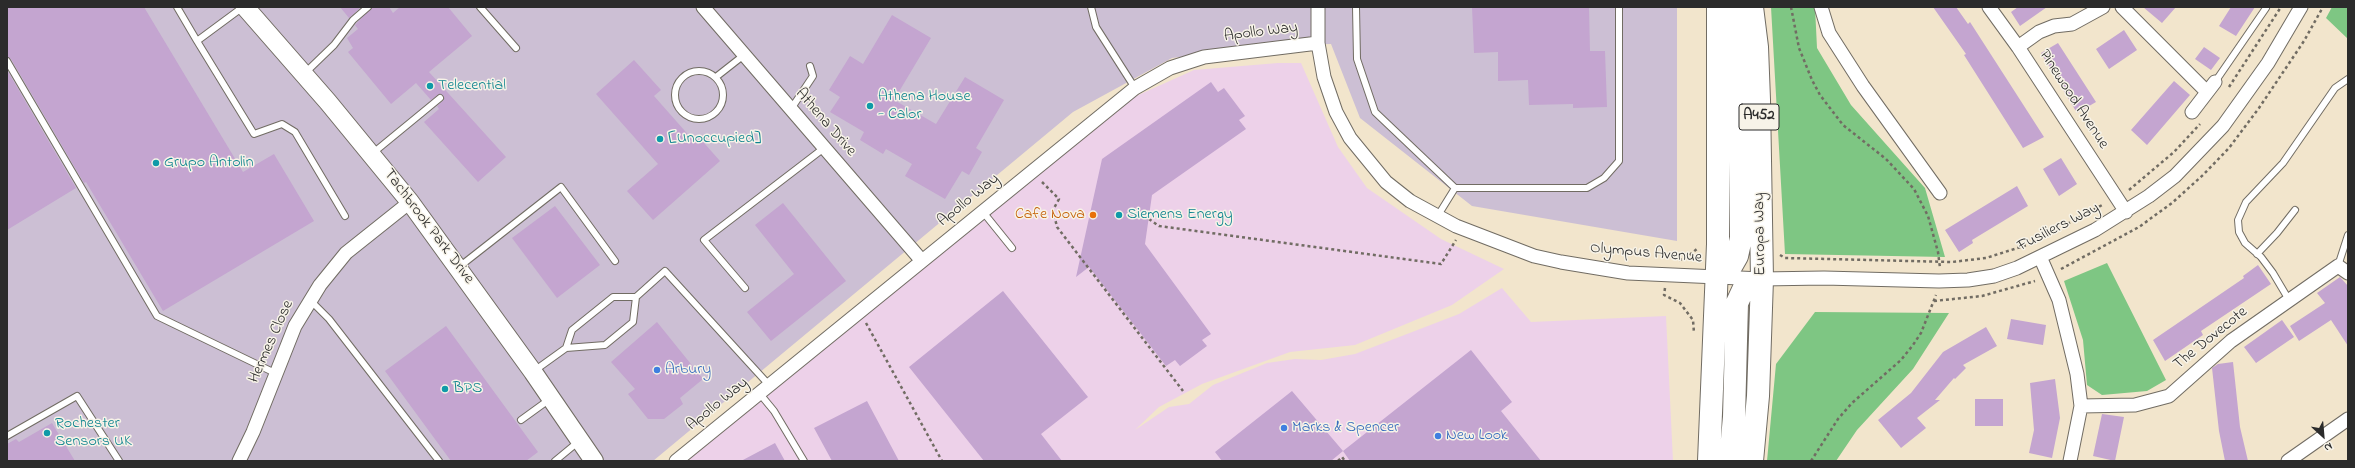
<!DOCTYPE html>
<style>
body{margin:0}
#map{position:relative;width:2355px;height:468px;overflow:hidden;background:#f2e5cc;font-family:"Indie Flower",sans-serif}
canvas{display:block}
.frame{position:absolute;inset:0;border:8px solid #2b2b2b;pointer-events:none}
.north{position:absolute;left:2303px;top:416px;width:40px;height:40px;-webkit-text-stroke:3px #f7f3e8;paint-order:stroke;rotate:154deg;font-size:11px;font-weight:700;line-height:16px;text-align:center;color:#2b2b2b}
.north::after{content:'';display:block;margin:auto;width:14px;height:18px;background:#2b2b2b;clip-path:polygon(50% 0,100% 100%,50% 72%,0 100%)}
</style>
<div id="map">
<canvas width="2355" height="468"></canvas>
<div class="frame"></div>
<div class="north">N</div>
</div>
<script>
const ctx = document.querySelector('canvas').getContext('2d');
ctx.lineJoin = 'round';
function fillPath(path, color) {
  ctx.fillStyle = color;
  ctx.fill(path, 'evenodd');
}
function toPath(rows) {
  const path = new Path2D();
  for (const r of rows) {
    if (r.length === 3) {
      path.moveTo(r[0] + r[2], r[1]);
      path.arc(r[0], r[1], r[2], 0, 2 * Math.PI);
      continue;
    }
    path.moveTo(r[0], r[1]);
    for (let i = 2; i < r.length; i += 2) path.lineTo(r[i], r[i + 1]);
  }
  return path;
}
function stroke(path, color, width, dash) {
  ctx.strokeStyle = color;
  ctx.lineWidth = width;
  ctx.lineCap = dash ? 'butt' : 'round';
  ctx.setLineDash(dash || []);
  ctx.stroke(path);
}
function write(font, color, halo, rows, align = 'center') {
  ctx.font = font + ' "Indie Flower",sans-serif';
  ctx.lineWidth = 3;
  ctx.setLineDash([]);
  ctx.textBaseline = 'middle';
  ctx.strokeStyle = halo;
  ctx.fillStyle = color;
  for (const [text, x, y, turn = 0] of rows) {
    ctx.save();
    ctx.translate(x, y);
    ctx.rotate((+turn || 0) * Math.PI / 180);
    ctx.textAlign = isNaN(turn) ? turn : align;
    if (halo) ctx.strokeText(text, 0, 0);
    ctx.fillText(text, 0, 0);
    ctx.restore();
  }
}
fillPath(toPath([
 [1278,63,1301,63,1338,147,1367,188,1441,239,1504,269,1452,305,1355,345,1290,352,1202,384,1159,407,1135,430,1169,407,1189,404,1213,385,1267,363,1295,359,1321,360,1355,354,1459,314,1502,288,1531,322,1666,316,1673,461,687,461,1134,97,1194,70]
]), '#edd1e9');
fillPath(toPath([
 [7,7,1677,7,1677,241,1472,206,1360,118,1331,44,1263,46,1172,58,1073,112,653,461,7,461]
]), '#ccbfd4');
fillPath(toPath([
 [1771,7,1815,7,1817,48,1851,105,1925,188,1945,257,1785,254],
 [2332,7,2348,7,2348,39,2326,18],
 [2107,263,2166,380,2147,391,2102,395,2087,385,2083,340,2064,281],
 [1815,312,1949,313,1913,369,1857,430,1836,461,1767,461,1776,364]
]), '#7ec683');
fillPath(toPath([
 [7,7,144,7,243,172,274,154,314,221,163,311,86,182,84,183,11,59,7,57],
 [340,7,361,7,349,18],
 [372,7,389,7,393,13,400,7,448,7,472,36,429,72,506,157,478,182,424,122,439,109,437,106,444,100,443,95,439,94,431,100,416,83,391,104,348,52,353,48,347,38,358,29,355,25],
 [1472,7,1589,7,1590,51,1605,51,1607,107,1573,108,1573,104,1529,105,1528,80,1498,81,1498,52,1474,53],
 [1933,7,1956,7,1968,24,1970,22,2044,137,2023,148,1964,55,1966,54],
 [2018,7,2047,7,2020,26,2011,12],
 [2143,7,2176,7,2162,23],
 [2231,7,2255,7,2236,36,2219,26],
 [892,15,931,38,894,100,936,124,965,77,1004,100,976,148,982,152,969,175,962,171,945,199,905,176,912,164,886,149,883,154,860,140,864,132,830,112,840,97,829,90,850,56,863,64],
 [2124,30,2137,50,2109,69,2096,49],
 [2058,43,2096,102,2077,113,2041,53],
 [2204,47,2220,58,2211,70,2195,59],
 [634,60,661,90,654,96,692,139,697,135,720,161,653,220,627,191,658,164,596,94],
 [7,70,76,188,7,230],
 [2174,81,2190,95,2147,145,2131,130],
 [1211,82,1218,92,1224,88,1245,116,1239,120,1246,129,1152,195,1145,244,1211,334,1202,340,1207,346,1180,366,1175,360,1166,366,1089,267,1076,277,1102,159],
 [2061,158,2077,184,2059,196,2043,169],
 [2017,186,2028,206,1972,240,1973,243,1959,252,1945,230],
 [783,203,846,281,771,341,747,312,794,274,755,225],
 [555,206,600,265,557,298,512,238],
 [2258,265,2271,284,2201,331,2203,335,2165,361,2153,340,2244,278,2243,276],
 [2340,277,2348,286,2348,346,2331,320,2299,341,2290,326,2325,303,2317,293],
 [1003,291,1088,397,1041,434,1062,461,984,461,909,367],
 [2011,319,2046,325,2043,345,2007,339],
 [2282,320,2294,337,2256,363,2244,347],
 [657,322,703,379,680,398,683,404,664,419,648,419,628,394,635,389,611,362],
 [446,326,538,452,526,461,451,461,385,371],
 [1986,327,1997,346,1963,365,1966,368,1955,379,1954,378,1935,400,1940,400,1917,418,1926,428,1901,448,1878,420,1911,393,1943,352],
 [1471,350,1512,402,1501,411,1541,461,1350,461,1343,451],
 [2233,362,2240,427,2248,461,2225,461,2219,431,2212,368,2218,364],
 [2055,379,2060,418,2052,458,2029,453,2034,430,2030,383],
 [1292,391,1343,451,1331,461,1222,461,1215,452],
 [1975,399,2003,399,2003,426,1975,426],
 [867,401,899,461,832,461,814,428],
 [2102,414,2124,417,2115,461,2093,456],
 [52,423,75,461,7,461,7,444,16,439,19,442],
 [775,443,785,461,741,461]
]), '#c4a5d0');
const lane = toPath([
 [177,7,197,41],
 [243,7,197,41,254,134,282,124,295,132,345,216],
 [480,7,516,48],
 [1091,7,1096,27,1135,88],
 [1356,7,1357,59,1375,112,1455,188,1587,188,1604,178,1619,161,1619,7],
 [7,61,157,316,275,373],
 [699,95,24],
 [305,73,334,45,353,20,368,7],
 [716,77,744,55],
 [2215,82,2266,8],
 [791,109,813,76,810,66],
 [373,153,440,98],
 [983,212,1012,248],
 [1437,217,1455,188],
 [2257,254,2277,233,2295,210],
 [2338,266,2348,235],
 [459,267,561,187,615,261],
 [745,288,704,240,824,148],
 [310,300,329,319,439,461],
 [2289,300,2273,273,2261,257,2245,243,2239,232,2238,220,2246,202,2283,163,2335,88,2348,79],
 [566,348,605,345,633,322,636,297],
 [534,371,566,348,572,330,613,297,636,297,665,271,770,386],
 [760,394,774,411,804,461],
 [521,420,550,399],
 [7,436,77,396,119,461],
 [555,461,578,442]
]);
const street = toPath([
 [703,7,922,261],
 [1318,7,1318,43,1324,77,1336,112,1350,138,1386,182,1410,201,1456,226,1534,256,1561,262,1628,273,1762,279,1824,278,1939,281,1968,280,1994,276,2017,268,2095,230,2149,196,2175,176,2223,126,2268,63,2301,7],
 [1821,7,1829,33,1863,86,1940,193],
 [1989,7,2018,47,2126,212],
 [2122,7,2207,92],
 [2018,47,2039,32,2054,26,2072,24,2103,7],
 [2192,112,2215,82],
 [2041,259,2059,300,2077,374,2081,406,2070,461],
 [2081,406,2135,405,2169,396,2231,341,2338,266,2348,273],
 [239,461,253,432,295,326,320,285,346,253,410,202],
 [676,461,1135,88,1170,68,1204,57,1318,43],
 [2288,461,2348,419]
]);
const secondary = toPath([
 [245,7,328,102,410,202,533,372,594,461]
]);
const highway = toPath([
 [1752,7,1757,47,1759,100,1762,279,1758,396,1752,461],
 [1715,277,1729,270,1737,256,1741,238,1738,7],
 [1709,461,1718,244,1718,7],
 [1730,461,1734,417,1737,303,1744,288,1762,279]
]);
stroke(lane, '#716c63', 8);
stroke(street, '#716c63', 15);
stroke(secondary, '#716c63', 20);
stroke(highway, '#716c63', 24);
stroke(toPath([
 [1791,7,1799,48,1812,80,1820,95,1843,125,1886,159,1914,189,1928,216,1938,252,1940,268],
 [2229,87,2281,7],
 [1042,182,1059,199,1053,210,1057,227,1183,391],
 [2129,190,2174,152,2200,124],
 [1149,219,1159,226,1441,264,1456,240],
 [2041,238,2104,204],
 [1780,255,1785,258,1952,262,1986,258,2030,244],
 [1679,260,1686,258,1698,248],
 [2061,269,2139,227,2172,203,2203,175,2229,148,2259,108,2304,41,2323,7],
 [1665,288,1664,295,1680,303,1693,320,1694,333],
 [1934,301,1982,296,2035,281],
 [866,323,942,461],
 [1338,461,1342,457,1345,461],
 [1811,461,1838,419,1852,403,1901,360,1913,345,1921,333,1936,295]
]), '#716c63', 2.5, [3, 3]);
stroke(lane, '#fff', 6);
stroke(street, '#fff', 13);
stroke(secondary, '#fff', 18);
stroke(highway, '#fff', 22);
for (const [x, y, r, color] of [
 [430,86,4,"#0f9aa8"],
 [870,106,4,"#0f9aa8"],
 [660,139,4,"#0f9aa8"],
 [156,163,4,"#0f9aa8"],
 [1093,215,4,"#e8710a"],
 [1119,215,4,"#0f9aa8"],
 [657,370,4,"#3f7fe0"],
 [445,389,4,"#0f9aa8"],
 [1284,428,4,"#3f7fe0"],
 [47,433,4,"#0f9aa8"],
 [1438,436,4,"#3f7fe0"]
]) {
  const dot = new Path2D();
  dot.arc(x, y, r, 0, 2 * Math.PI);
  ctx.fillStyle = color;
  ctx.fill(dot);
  stroke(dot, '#f7f3e8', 1.5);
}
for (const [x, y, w] of [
 [1759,117,40]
]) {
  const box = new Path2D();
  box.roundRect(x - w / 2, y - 13, w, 26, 3);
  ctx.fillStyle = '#f7f3e8';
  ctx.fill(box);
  stroke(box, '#2b2b2b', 1);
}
write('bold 15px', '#2b2b2b', null, [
 ["A452",1759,117]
]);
write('16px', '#2b2b2b', '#f7f3e8', [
 ["Apollo Way",1261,33,-7],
 ["Pinewood Avenue",2073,100,57],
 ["Athena Drive",825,123,49],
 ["Apollo Way",969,201,-39],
 ["Tachbrook Park Drive",428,227,53],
 ["Fusiliers Way",2059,228,-27],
 ["Europa Way",1761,234,-91],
 ["Olympus Avenue",1646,254,5],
 ["The Dovecote",2211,339,-39],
 ["Hermes Close",272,342,-66],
 ["Apollo Way",718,405,-39]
]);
write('16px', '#0d838f', '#f7f3e8', [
 ["Telecential",438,86],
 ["Athena House",878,97],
 ["- Calor",878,115],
 ["[Unoccupied]",668,139],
 ["Grupo Antolin",164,163],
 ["Siemens Energy",1127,215],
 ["BPS",453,389],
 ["Rochester",55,424],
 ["Sensors UK",55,442]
], 'left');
write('16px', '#c56008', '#f7f3e8', [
 ["Cafe Nova",1085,215]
], 'right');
write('16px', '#366cbe', '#f7f3e8', [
 ["Arbury",665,370],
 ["Marks & Spencer",1292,428],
 ["New Look",1446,436]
], 'left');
</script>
